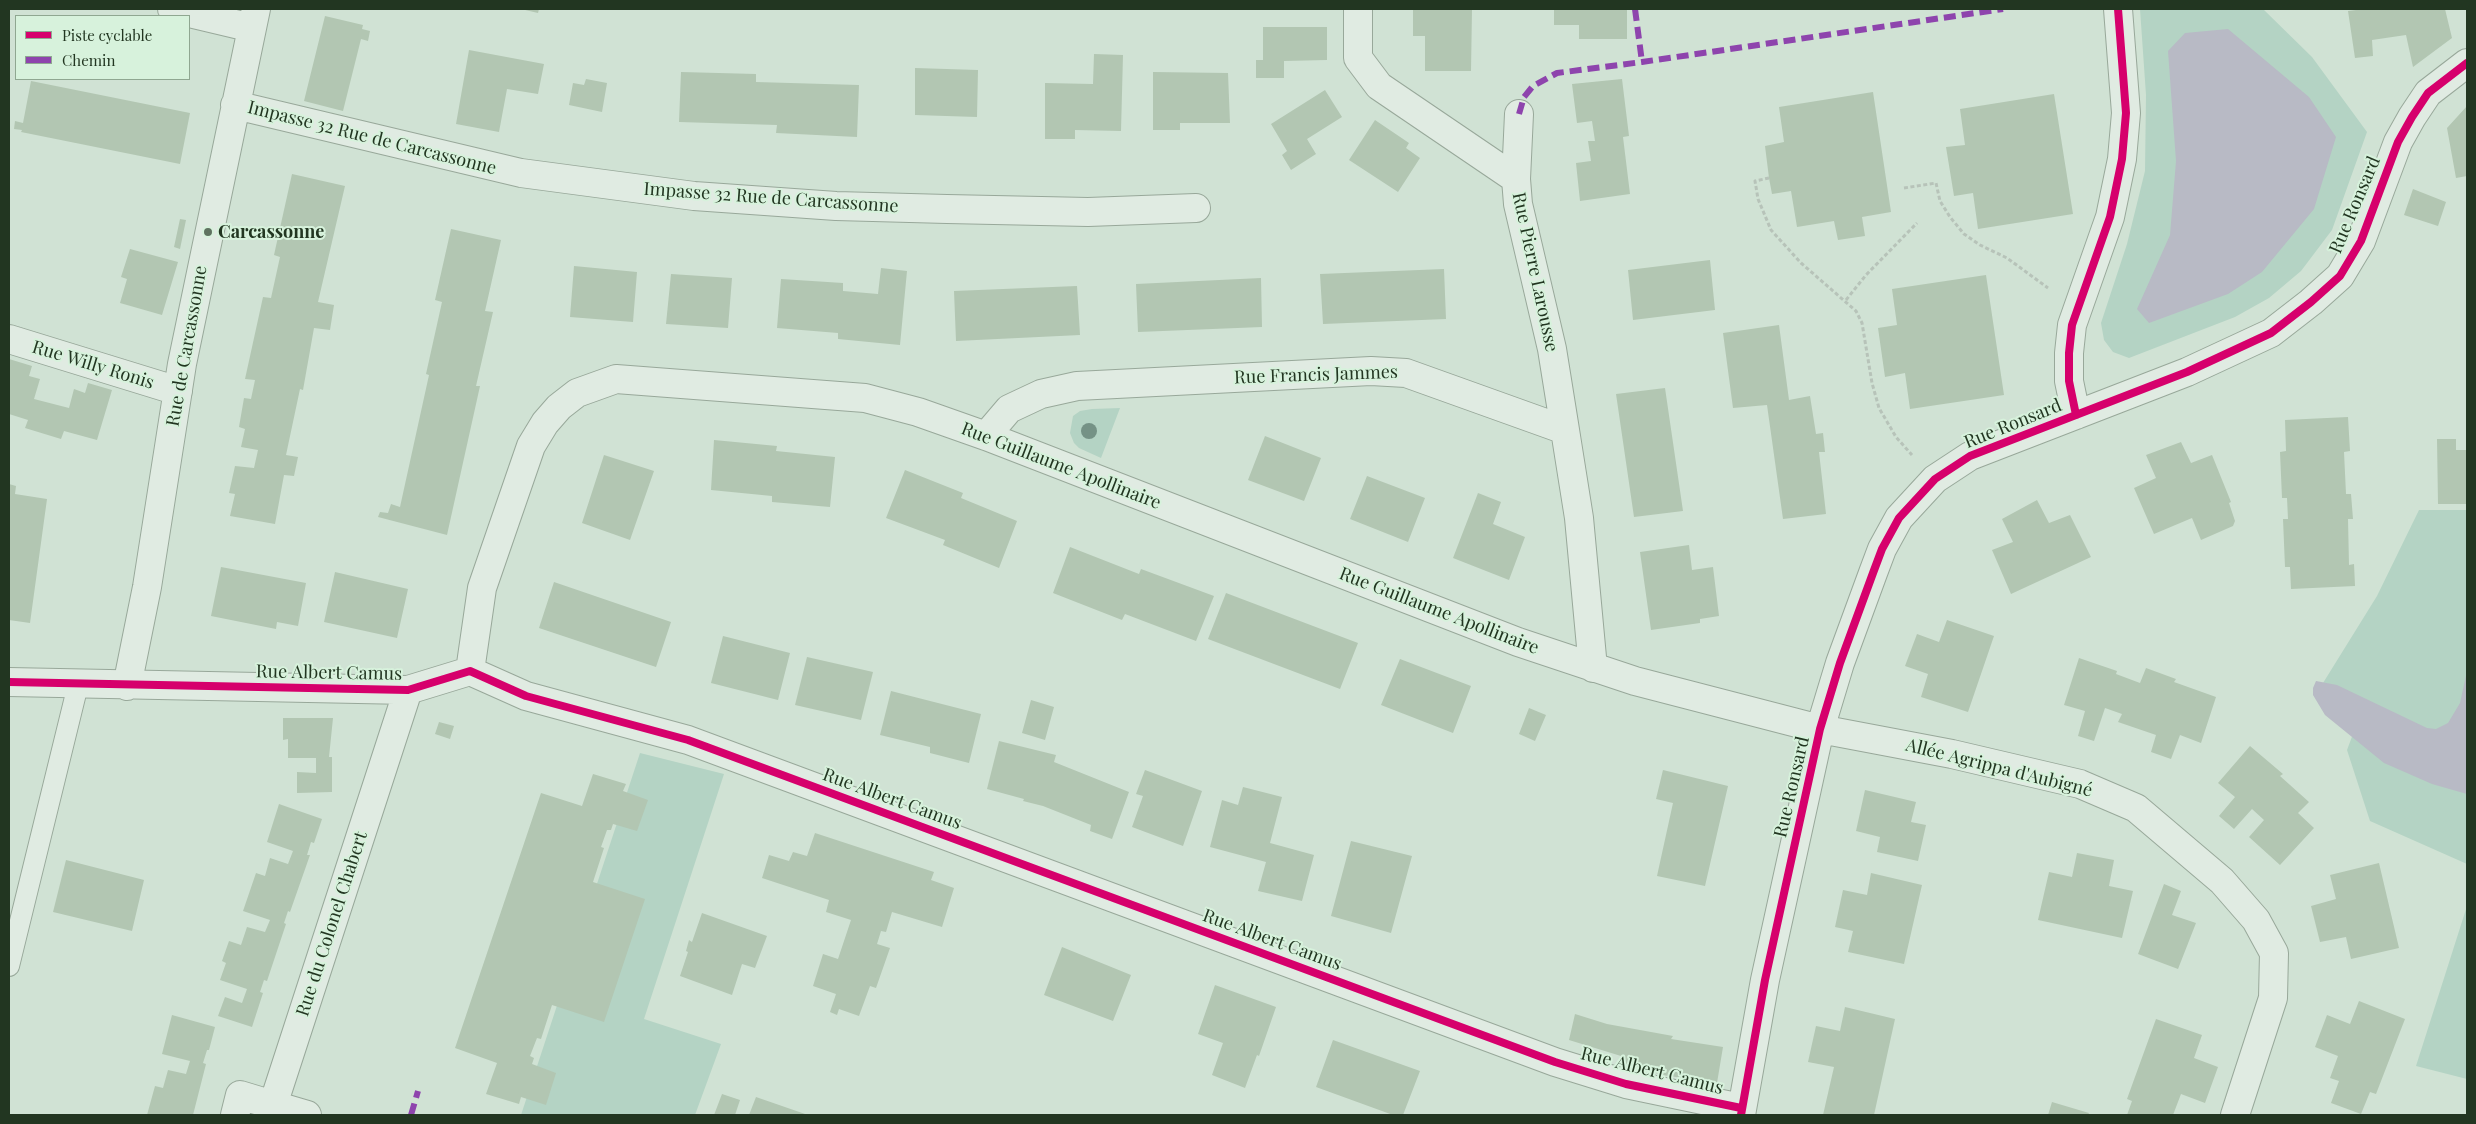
<!DOCTYPE html>
<meta charset="utf-8">
<style>
body{margin:0}
#map{position:relative;width:2476px;height:1124px;overflow:hidden;background:#d0e2d4;font-family:"Playfair Display",serif}
canvas{display:block}
.frame{position:absolute;inset:0;border:10px solid #223621;pointer-events:none}
.legend{position:absolute;left:15px;top:15px;width:175px;height:65px;box-sizing:border-box;background:#d7f2dc;border:1px solid #8fa791;margin:0;padding:6px 9px;list-style:none;font-size:15px;color:#223621}
.legend li{display:flex;align-items:center;gap:10px;height:25px}
.legend b{width:25px;border:1px solid #8fa791}
</style>
<div id="map">
<canvas width="2476" height="1124"></canvas>
<div class="frame"></div>
<ul class="legend">
<li><b style="height:6px;background:#d6006c"></b>Piste cyclable</li>
<li><b style="height:6px;background:#8e44ad"></b>Chemin</li>
</ul>
</div>
<script>
const ctx = document.querySelector('canvas').getContext('2d');
ctx.lineJoin = 'round';
function fillPath(path, color) {
  ctx.fillStyle = color;
  ctx.fill(path, 'evenodd');
}
function toPath(rows) {
  const path = new Path2D();
  for (const r of rows) {
    path.moveTo(r[0], r[1]);
    for (let i = 2; i < r.length; i += 2) path.lineTo(r[i], r[i + 1]);
  }
  return path;
}
function stroke(path, color, width, dash) {
  ctx.strokeStyle = color;
  ctx.lineWidth = width;
  ctx.lineCap = dash ? 'butt' : 'round';
  ctx.setLineDash(dash || []);
  ctx.stroke(path);
}
function write(font, color, halo, rows, align = 'center') {
  ctx.font = font + ' "Playfair Display",serif';
  ctx.lineWidth = 4;
  ctx.setLineDash([]);
  ctx.textBaseline = 'middle';
  ctx.strokeStyle = halo;
  ctx.fillStyle = color;
  for (const [text, x, y, turn = 0] of rows) {
    ctx.save();
    ctx.translate(x, y);
    ctx.rotate((+turn || 0) * Math.PI / 180);
    ctx.textAlign = isNaN(turn) ? turn : align;
    if (halo) ctx.strokeText(text, 0, 0);
    ctx.fillText(text, 0, 0);
    ctx.restore();
  }
}
fillPath(toPath([
 [2140,9,2263,9,2312,57,2367,132,2332,230,2301,271,2269,298,2235,317,2129,358,2113,352,2104,340,2101,323,2127,244,2145,171,2146,95],
 [1120,408,1101,458,1079,448,1074,443,1070,433,1073,416,1080,411,1092,409],
 [2419,510,2467,510,2467,864,2370,821,2347,750,2362,710,2323,683,2377,596],
 [640,753,724,774,644,1019,721,1044,695,1115,521,1115],
 [2467,906,2467,1079,2416,1066]
]), '#b4d3c4');
fillPath(toPath([
 [2228,29,2309,97,2336,137,2314,209,2262,272,2228,294,2149,323,2137,309,2170,235,2176,161,2168,51,2185,33],
 [2467,671,2467,794,2432,784,2384,763,2325,715,2313,695,2313,688,2316,681,2337,685,2427,728,2436,729,2448,723,2460,703]
]), '#b8bac5');
fillPath(toPath([
 [521,9,539,9,538,13],
 [1413,9,1472,9,1471,71,1425,71,1425,36,1413,36],
 [1554,9,1627,9,1627,39,1579,39,1579,25,1554,25],
 [2364,9,2445,9,2452,38,2413,67,2406,35,2372,40,2373,56,2355,58,2348,11],
 [325,16,363,25,362,29,370,31,368,41,361,39,343,111,304,101],
 [1263,27,1327,27,1327,60,1284,61,1284,78,1256,78,1256,60,1263,60],
 [469,50,544,64,538,94,507,89,499,132,456,124],
 [1094,54,1123,55,1121,131,1075,130,1075,139,1045,139,1045,83,1093,84],
 [915,68,978,70,977,117,915,115],
 [681,72,756,74,756,82,859,85,857,137,776,133,777,125,679,122],
 [1153,72,1228,73,1230,123,1180,123,1180,130,1153,130],
 [586,79,607,83,602,112,569,105,573,83,584,85],
 [1622,79,1629,136,1623,137,1630,194,1580,201,1576,163,1591,161,1588,141,1595,141,1592,121,1577,123,1572,84],
 [31,81,190,113,180,164,21,132,22,130,14,129,15,121,23,123],
 [1325,90,1342,117,1307,139,1316,154,1291,170,1282,155,1287,151,1271,124],
 [1873,92,1891,212,1862,217,1865,236,1838,240,1834,221,1797,227,1791,191,1772,194,1769,178,1765,146,1784,142,1779,107],
 [2054,94,2073,214,1978,229,1973,193,1954,196,1946,147,1965,145,1960,109],
 [2467,106,2467,176,2456,178,2447,128],
 [1375,120,1409,143,1406,148,1420,158,1398,192,1349,160],
 [292,174,345,186,318,302,334,305,330,330,314,328,303,390,300,389,286,455,298,457,294,476,284,475,275,524,230,516,235,494,229,493,235,466,254,468,258,450,241,447,245,429,239,427,244,398,251,399,255,380,245,379,263,297,271,298,280,257,274,255],
 [2413,189,2446,202,2438,226,2404,215],
 [180,219,186,220,180,249,174,247],
 [451,229,501,240,485,311,493,312,476,386,480,386,447,535,378,517,380,512,388,513,391,504,400,507,429,375,426,374,442,302,435,300],
 [130,249,178,262,162,315,120,303,127,279,121,277],
 [1710,260,1715,310,1633,320,1628,270],
 [574,266,637,272,633,322,570,317],
 [881,268,907,271,900,345,838,339,838,333,777,328,781,279,843,283,843,291,878,294],
 [1444,269,1446,319,1323,324,1320,274],
 [671,274,732,278,728,328,666,324],
 [1986,275,2004,395,1910,409,1905,373,1885,377,1878,328,1897,325,1892,289],
 [1261,278,1262,327,1138,332,1136,284],
 [1077,286,1080,335,956,341,954,291],
 [1779,325,1789,400,1810,396,1816,434,1823,433,1825,452,1819,452,1826,514,1783,519,1767,405,1733,408,1723,333],
 [9,359,32,366,29,376,40,379,34,399,69,408,74,389,85,393,88,383,112,390,97,440,64,431,61,439,25,428,28,420,9,414],
 [1665,388,1683,511,1634,517,1616,394],
 [2348,417,2350,451,2344,452,2346,494,2351,494,2353,519,2348,519,2349,565,2354,564,2355,586,2291,589,2290,567,2285,567,2283,519,2288,519,2287,498,2282,498,2280,452,2286,451,2285,420],
 [1265,436,1321,458,1304,501,1248,480],
 [2437,439,2456,439,2456,450,2467,450,2467,504,2438,504],
 [714,440,777,446,776,451,835,457,830,507,772,502,772,496,711,490],
 [2181,442,2191,463,2212,455,2231,502,2229,503,2235,521,2233,526,2201,540,2192,518,2154,534,2134,488,2156,478,2146,455],
 [604,455,654,471,630,540,582,523],
 [905,470,963,493,961,498,1017,521,999,568,943,545,945,540,886,518],
 [1367,476,1425,498,1408,542,1350,519],
 [9,484,16,486,15,494,47,499,30,623,9,620],
 [1478,493,1501,502,1493,524,1525,537,1509,580,1453,558],
 [2037,500,2049,523,2070,515,2091,557,2011,594,1992,550,2013,542,2002,519],
 [1689,545,1692,570,1713,567,1719,616,1700,619,1700,623,1651,630,1640,552],
 [1070,547,1139,574,1141,569,1214,596,1196,641,1125,614,1122,620,1053,593],
 [221,567,306,583,298,626,277,622,276,629,211,616],
 [335,572,408,589,397,638,324,622],
 [554,582,671,622,656,667,539,628],
 [1226,593,1358,643,1340,689,1208,639],
 [1947,620,1994,636,1968,712,1921,697,1928,674,1905,666,1917,634,1939,642],
 [723,636,790,653,778,700,711,683],
 [807,657,873,672,861,720,795,705],
 [2079,658,2117,671,2116,674,2140,683,2146,668,2176,679,2174,682,2216,697,2201,743,2180,735,2171,759,2151,752,2156,735,2118,722,2122,714,2105,708,2094,741,2078,736,2085,711,2064,705],
 [1400,659,1471,686,1453,733,1381,705],
 [891,691,981,714,969,763,930,753,930,747,880,735],
 [1031,700,1054,707,1045,740,1022,733],
 [1529,708,1546,715,1535,741,1519,734],
 [283,718,333,718,329,757,332,757,332,792,297,793,297,772,316,773,316,758,288,758,288,739,283,740],
 [439,722,454,726,450,739,435,734],
 [999,741,1056,755,1054,762,1129,792,1112,839,1090,831,1091,825,1043,806,1023,801,1024,799,987,789],
 [2250,746,2283,774,2280,776,2309,802,2298,813,2314,828,2280,865,2249,837,2264,820,2252,809,2234,829,2219,816,2235,797,2218,783],
 [1145,770,1202,791,1183,846,1132,827,1143,796,1136,794],
 [1663,770,1728,786,1705,886,1657,876,1673,803,1656,799],
 [593,774,626,784,623,791,648,800,637,831,613,824,611,830,607,830,601,847,604,848,593,882,645,899,604,1022,552,1005,541,1039,537,1038,530,1056,534,1058,532,1064,556,1073,546,1105,521,1097,519,1104,486,1094,497,1063,455,1048,541,793,582,806],
 [1243,787,1282,797,1270,843,1314,855,1302,901,1258,891,1266,862,1210,847,1222,800,1238,805],
 [1865,790,1916,802,1911,822,1926,825,1918,861,1877,852,1880,837,1856,831],
 [279,804,322,819,314,843,311,842,307,855,310,855,290,912,288,911,284,923,286,924,267,981,264,980,260,992,263,993,252,1027,218,1016,225,997,242,1003,247,989,220,980,226,963,222,961,229,941,241,945,247,927,265,932,270,920,243,911,256,873,265,876,270,858,288,864,293,851,267,842],
 [815,833,934,872,931,880,954,888,942,927,892,912,886,932,881,931,877,944,890,948,876,988,870,986,859,1016,839,1009,837,1015,830,1012,836,994,813,986,823,954,838,959,851,920,826,912,829,900,762,878,769,855,789,861,793,852,807,856],
 [1351,841,1412,856,1391,933,1331,916],
 [2077,853,2114,860,2109,886,2133,891,2122,938,2038,920,2049,872,2072,877],
 [66,860,144,880,132,931,53,912],
 [2379,863,2399,948,2351,959,2346,937,2320,942,2311,906,2336,899,2330,875],
 [1871,873,1922,885,1904,964,1848,952,1853,931,1835,927,1843,890,1867,895],
 [2164,884,2181,891,2172,915,2196,923,2178,969,2138,954],
 [702,913,767,936,755,968,742,964,732,995,680,976,688,952,686,951,689,940,692,942],
 [1062,947,1131,975,1113,1021,1044,995],
 [1215,985,1276,1007,1259,1056,1257,1055,1245,1088,1212,1075,1223,1043,1198,1034],
 [2359,1001,2405,1019,2376,1094,2370,1092,2361,1114,2331,1103,2339,1081,2330,1078,2338,1056,2315,1047,2327,1015,2350,1024],
 [1845,1007,1895,1019,1874,1115,1823,1115,1834,1067,1808,1062,1816,1026,1840,1031],
 [1575,1014,1607,1024,1673,1036,1671,1039,1723,1047,1717,1083,1662,1075,1620,1062,1621,1056,1569,1040],
 [172,1015,215,1027,209,1050,207,1050,203,1063,206,1064,193,1115,147,1115,155,1086,163,1088,168,1070,186,1074,190,1061,162,1054],
 [2156,1019,2202,1035,2194,1058,2218,1067,2205,1103,2181,1094,2173,1115,2127,1115,2132,1101,2127,1099],
 [1333,1040,1420,1071,1403,1115,1393,1115,1316,1087],
 [722,1094,740,1100,735,1115,714,1115],
 [756,1097,808,1115,749,1115],
 [2052,1102,2089,1113,2088,1115,2048,1115]
]), '#b2c6b2');
const lane = toPath([
 [9,966,78,685]
]);
const street = toPath([
 [172,9,252,28],
 [1358,9,1358,58,1379,86,1516,179],
 [235,105,521,173,694,196,836,206,947,209,1088,212,1196,208],
 [1519,114,1516,179,1518,204,1552,349,1565,430],
 [9,339,178,391],
 [2076,415,2069,381,2069,353,2072,325,2110,217,2122,159,2126,113,2118,9],
 [986,436,1009,409,1041,394,1077,386,1371,371,1406,373,1565,430,1579,518,1593,668],
 [470,671,482,588,531,446,545,423,559,407,577,393,616,379,865,398,918,412,986,436,1518,642,1635,681,1820,729,1952,754,2080,784,2136,808,2222,881,2256,920,2274,953,2273,998,2235,1115],
 [9,682,408,690,470,671,526,696,688,740,1555,1062,1626,1084,1741,1108],
 [127,686,147,587,182,364,256,9],
 [273,1105,307,1115],
 [235,1115,240,1095,273,1105,408,690],
 [1741,1115,1765,980,1820,729,1840,663,1873,573,1882,549,1899,518,1935,479,1970,456,2187,372,2271,333,2311,302,2340,276,2361,241,2398,142,2412,117,2428,93,2467,63]
]);
stroke(lane, '#98a89a', 22);
stroke(street, '#98a89a', 30);
stroke(toPath([
 [1769,178,1755,181,1758,199,1771,230,1801,263,1856,311,1862,323,1872,383,1879,408,1896,437,1912,455],
 [1904,188,1936,183,1940,201,1950,217,1964,234,1980,245,2007,258,2048,288],
 [1846,300,1866,275,1917,223]
]), '#b7c3b9', 3, [4, 2.5]);
stroke(lane, '#e0ebe2', 20);
stroke(street, '#e0ebe2', 28);
stroke(toPath([
 [1635,9,1642,62],
 [1519,114,1524,97,1533,86,1557,73,1642,62,2003,9],
 [411,1115,418,1091]
]), '#8e44ad', 6, [12, 6]);
stroke(toPath([
 [2076,415,2069,381,2069,353,2072,325,2110,217,2122,159,2126,113,2118,9],
 [9,682,408,690,470,671,526,696,688,740,1555,1062,1626,1084,1741,1108],
 [1741,1115,1765,980,1820,729,1840,663,1873,573,1882,549,1899,518,1935,479,1970,456,2187,372,2271,333,2311,302,2340,276,2361,241,2398,142,2412,117,2428,93,2467,63]
]), '#d6006c', 8);
ctx.fillStyle = '#759286';
for (const [x, y] of [
 [1089,431]
]) {
  ctx.beginPath();
  ctx.arc(x, y, 8, 0, 2 * Math.PI);
  ctx.fill();
}
for (const [x, y, r, color] of [
 [208,232,5,"#5f7260"]
]) {
  const dot = new Path2D();
  dot.arc(x, y, r, 0, 2 * Math.PI);
  ctx.fillStyle = color;
  ctx.fill(dot);
  stroke(dot, '#d7f2dc', 2);
}
write('18px', '#223621', '#d7f2dc', [
 ["Impasse 32 Rue de Carcassonne",372,138,14],
 ["Impasse 32 Rue de Carcassonne",771,198,4],
 ["Rue Ronsard",2355,205,-67],
 ["Rue Pierre Larousse",1535,272,78],
 ["Rue de Carcassonne",187,346,-80],
 ["Rue Willy Ronis",93,365,17],
 ["Rue Francis Jammes",1316,375,-2],
 ["Rue Ronsard",2013,424,-22],
 ["Rue Guillaume Apollinaire",1061,466,21],
 ["Rue Guillaume Apollinaire",1439,611,21],
 ["Rue Albert Camus",329,673,1],
 ["Allée Agrippa d'Aubigné",1999,768,14],
 ["Rue Ronsard",1792,787,-77],
 ["Rue Albert Camus",892,799,20],
 ["Rue du Colonel Chabert",332,924,-72],
 ["Rue Albert Camus",1272,940,20],
 ["Rue Albert Camus",1652,1071,14]
]);
write('bold 18px', '#223621', '#d7f2dc', [
 ["Carcassonne",218,232]
], 'left');
</script>
